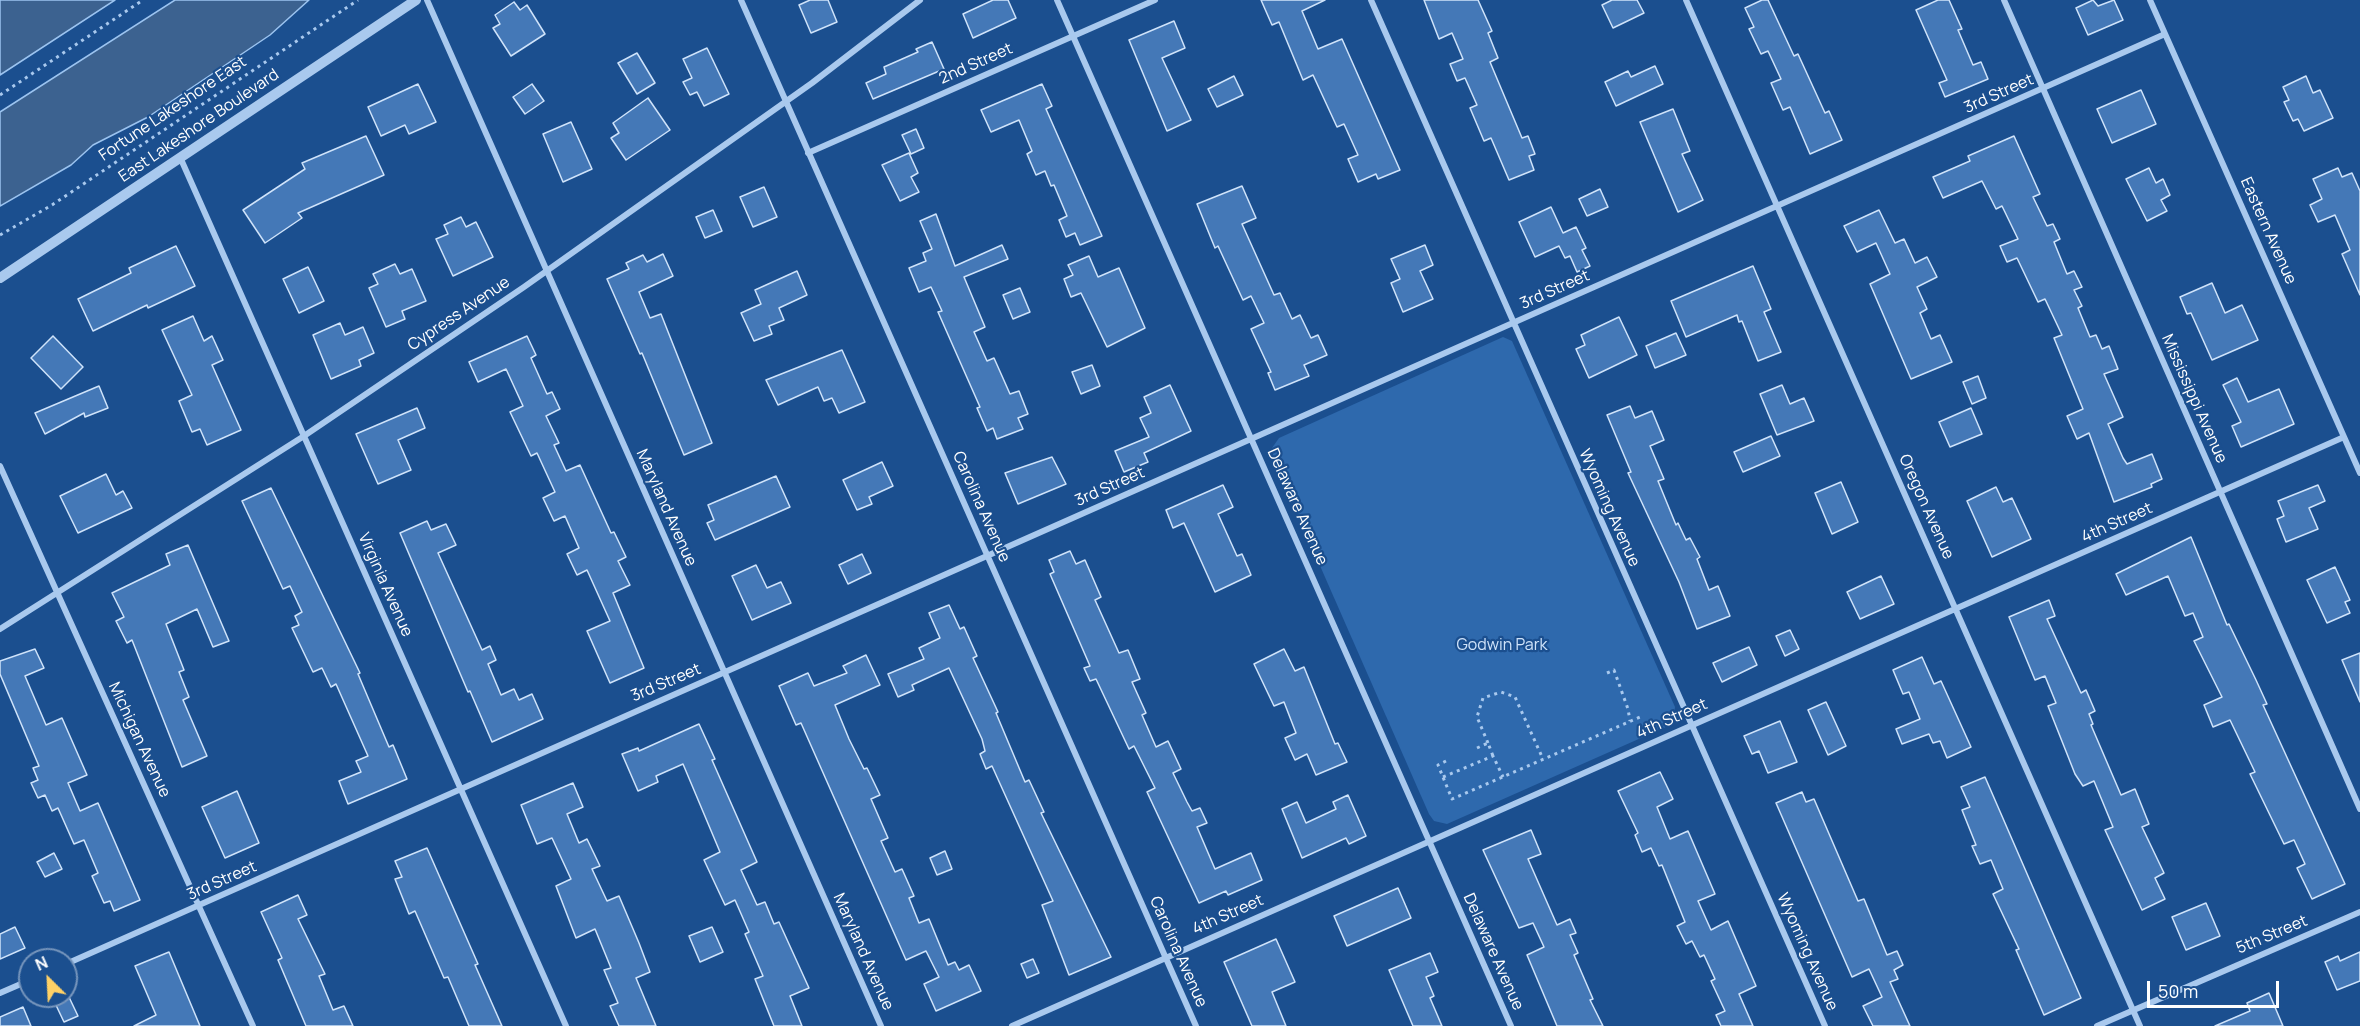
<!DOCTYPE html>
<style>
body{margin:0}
#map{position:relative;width:2360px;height:1026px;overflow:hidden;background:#1b4f8f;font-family:Manrope,sans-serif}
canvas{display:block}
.north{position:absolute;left:18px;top:948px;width:60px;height:60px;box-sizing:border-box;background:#1b4f8f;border:2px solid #7695bc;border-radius:50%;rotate:336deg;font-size:16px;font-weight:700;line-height:24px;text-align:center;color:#fff}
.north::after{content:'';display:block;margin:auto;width:21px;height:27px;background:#ffd166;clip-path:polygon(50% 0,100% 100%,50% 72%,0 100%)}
.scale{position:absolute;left:2147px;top:981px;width:132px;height:27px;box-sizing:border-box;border:3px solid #fff;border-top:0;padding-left:8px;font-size:18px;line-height:21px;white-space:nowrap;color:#fff;-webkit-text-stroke:4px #1b4f8f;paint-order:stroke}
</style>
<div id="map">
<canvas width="2360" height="1026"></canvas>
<div class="north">N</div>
<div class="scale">50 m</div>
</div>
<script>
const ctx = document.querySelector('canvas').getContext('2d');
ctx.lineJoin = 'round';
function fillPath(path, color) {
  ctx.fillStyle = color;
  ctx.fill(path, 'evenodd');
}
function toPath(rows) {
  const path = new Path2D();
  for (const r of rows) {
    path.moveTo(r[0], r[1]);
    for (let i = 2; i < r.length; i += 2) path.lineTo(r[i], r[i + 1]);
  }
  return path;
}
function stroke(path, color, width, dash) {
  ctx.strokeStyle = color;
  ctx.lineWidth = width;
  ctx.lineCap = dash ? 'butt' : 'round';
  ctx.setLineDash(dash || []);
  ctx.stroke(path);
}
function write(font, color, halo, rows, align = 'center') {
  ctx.font = font + ' Manrope,sans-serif';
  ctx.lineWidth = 4.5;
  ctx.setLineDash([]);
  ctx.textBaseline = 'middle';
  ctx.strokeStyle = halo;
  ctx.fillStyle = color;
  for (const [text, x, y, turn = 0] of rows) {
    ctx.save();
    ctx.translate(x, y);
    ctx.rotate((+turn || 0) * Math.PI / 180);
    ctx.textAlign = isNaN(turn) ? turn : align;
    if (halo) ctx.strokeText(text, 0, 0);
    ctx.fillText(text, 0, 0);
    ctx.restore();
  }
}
fillPath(toPath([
 [1503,337,1512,341,1675,707,1673,720,1668,726,1447,824,1434,821,1429,814,1274,461,1272,448,1279,438]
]), '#2e69ad');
const water = toPath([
 [0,0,115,0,0,75,0,0],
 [175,0,309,0,270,35,148,117,93,145,71,165,0,206,0,112,175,0]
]);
fillPath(water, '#3c6290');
stroke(water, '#9cc4f0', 1.5);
const building = toPath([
 [810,0,828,0,837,22,811,33,799,5,810,0],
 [993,0,1008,0,1016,18,973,38,963,14,993,0],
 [1261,0,1325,0,1302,11,1318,49,1342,39,1400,170,1378,179,1376,174,1358,182,1348,159,1358,155,1344,124,1337,127,1313,75,1303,80,1279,22,1272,25,1261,0],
 [1424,0,1478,0,1492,31,1488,33,1498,58,1490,62,1522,138,1528,136,1535,154,1529,156,1534,170,1509,180,1491,138,1484,141,1470,108,1477,105,1465,78,1457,81,1450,64,1463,59,1452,33,1439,39,1424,0],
 [1612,0,1637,0,1644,13,1613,28,1602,5,1612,0],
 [1762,0,1768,0,1794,56,1798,54,1825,113,1829,111,1842,140,1810,154,1790,107,1783,110,1771,83,1781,79,1768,51,1761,54,1749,29,1754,27,1745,8,1762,0],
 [1938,0,1949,0,1962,29,1958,30,1973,65,1981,62,1988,79,1945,97,1939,83,1947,80,1916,10,1938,0],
 [2093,0,2098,6,2114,0,2123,20,2088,35,2076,8,2093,0],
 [514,2,520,10,527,5,545,34,511,56,493,28,500,24,495,15,514,2],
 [1174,21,1185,48,1162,58,1191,120,1167,131,1129,40,1174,21],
 [932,42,944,69,873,99,866,83,886,74,884,67,918,52,916,49,932,42],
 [707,48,729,94,704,106,697,92,690,95,683,82,692,78,683,59,707,48],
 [637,53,655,83,637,94,618,63,637,53],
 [1655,66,1663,84,1616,106,1605,82,1628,71,1631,77,1655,66],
 [1234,76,1243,95,1217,107,1208,89,1234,76],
 [2306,76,2313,93,2320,90,2333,118,2304,131,2298,119,2293,121,2284,102,2289,100,2283,87,2306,76],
 [418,84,436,122,409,134,405,125,381,136,368,107,418,84],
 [532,84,544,101,525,114,513,97,532,84],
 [1042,84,1052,106,1046,109,1102,236,1080,245,1075,233,1066,237,1059,220,1067,216,1054,185,1051,186,1045,171,1036,175,1027,154,1032,151,1019,120,991,132,981,110,1042,84],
 [2141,90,2156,124,2112,143,2097,109,2141,90],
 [648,98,670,130,626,160,611,138,619,133,613,123,648,98],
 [1673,109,1690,151,1682,154,1703,200,1678,212,1640,122,1673,109],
 [571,122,592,169,563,182,543,134,571,122],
 [916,129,924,148,911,154,902,135,916,129],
 [366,136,384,175,298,213,302,218,265,243,243,210,305,169,302,163,366,136],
 [2014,136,2040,194,2033,197,2047,226,2053,224,2060,239,2054,242,2067,274,2074,271,2082,287,2074,290,2082,306,2078,308,2090,337,2096,335,2102,349,2109,346,2118,369,2104,374,2123,417,2108,424,2123,458,2127,464,2152,454,2162,479,2151,484,2152,487,2114,502,2089,433,2077,439,2067,416,2083,409,2054,338,2062,335,2045,299,2038,302,2017,258,2007,262,2000,246,2018,239,2002,206,1996,209,1982,181,1943,198,1933,177,1970,161,1968,156,2014,136],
 [909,153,918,173,911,177,919,192,900,201,882,165,909,153],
 [2149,168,2156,183,2163,179,2170,195,2161,200,2167,211,2147,221,2126,179,2149,168],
 [2338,168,2342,177,2352,173,2360,191,2360,295,2342,254,2350,250,2335,215,2318,222,2310,205,2322,199,2313,179,2338,168],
 [1242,186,1256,218,1242,224,1274,295,1280,293,1292,319,1300,315,1311,338,1318,335,1327,355,1304,365,1309,376,1275,390,1268,373,1271,372,1251,329,1264,323,1251,296,1243,300,1218,246,1215,248,1197,204,1242,186],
 [764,187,777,217,753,227,740,197,764,187],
 [1600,189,1608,207,1587,216,1579,199,1600,189],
 [1551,207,1563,233,1576,227,1586,248,1582,250,1590,266,1577,272,1570,256,1565,258,1559,246,1535,257,1519,222,1551,207],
 [713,210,722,231,705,238,696,217,713,210],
 [1879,210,1895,243,1904,239,1915,263,1927,257,1937,277,1917,287,1927,309,1920,313,1931,339,1940,335,1952,362,1911,379,1870,284,1890,274,1876,243,1857,252,1844,226,1879,210],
 [936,214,955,266,1002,245,1008,259,964,277,985,327,974,332,987,361,994,358,1010,394,1019,391,1028,414,1018,418,1023,429,997,439,993,428,987,431,977,408,980,407,938,312,942,311,931,287,919,292,909,268,926,261,923,253,932,249,920,221,936,214],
 [461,217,466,227,476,222,493,257,453,276,436,239,448,234,444,225,461,217],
 [1425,245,1433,265,1420,271,1433,299,1403,312,1391,283,1400,279,1391,259,1425,245],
 [176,246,195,286,148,308,147,305,93,331,78,299,131,273,129,268,176,246],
 [663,254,673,276,639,292,650,318,661,314,712,443,684,455,642,353,640,354,607,279,629,269,626,263,643,255,647,262,663,254],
 [1089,256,1098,277,1119,268,1145,328,1107,347,1081,293,1071,297,1064,279,1073,275,1068,265,1089,256],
 [395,264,400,274,412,269,426,301,402,311,405,319,386,327,369,288,378,284,373,274,395,264],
 [1753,266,1771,309,1764,312,1781,352,1758,361,1742,321,1739,322,1737,315,1686,337,1671,301,1753,266],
 [308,267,324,301,299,313,283,279,308,267],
 [797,271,807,295,779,308,784,320,769,326,772,334,754,341,741,313,761,304,755,290,797,271],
 [2212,283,2225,313,2242,305,2258,340,2212,360,2191,313,2187,314,2180,297,2212,283],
 [1020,288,1030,312,1013,319,1003,295,1020,288],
 [193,316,204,341,212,336,223,360,212,365,241,430,207,445,200,429,192,432,179,401,192,395,162,330,193,316],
 [1619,317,1637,355,1589,378,1576,349,1585,345,1581,335,1619,317],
 [340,323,345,335,363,327,374,353,359,360,361,366,331,379,313,335,340,323],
 [1676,333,1686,355,1655,368,1646,346,1676,333],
 [53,336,83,367,61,389,31,358,53,336],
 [527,336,536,355,531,358,547,394,552,392,560,409,546,416,559,443,554,445,566,471,580,465,611,533,614,532,626,557,618,561,630,585,613,593,644,668,610,683,587,631,610,621,587,570,577,575,567,554,579,548,565,516,554,521,543,498,555,492,537,453,531,456,510,412,523,406,506,369,478,382,469,362,527,336],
 [842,350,865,402,839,413,832,398,824,401,818,387,778,405,766,380,842,350],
 [1092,365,1100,386,1081,394,1072,372,1092,365],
 [1978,376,1986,398,1972,404,1963,382,1978,376],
 [2237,378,2248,402,2279,389,2294,424,2241,447,2232,426,2241,422,2223,385,2237,378],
 [1170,385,1191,431,1144,453,1148,462,1124,472,1115,451,1149,437,1140,418,1151,413,1144,397,1170,385],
 [1782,385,1790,404,1804,398,1814,421,1777,435,1760,394,1782,385],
 [99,386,108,408,85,417,84,413,45,434,35,413,99,386],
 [1630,406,1635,418,1652,411,1664,440,1650,446,1664,479,1658,481,1676,525,1678,523,1686,540,1690,538,1700,557,1697,559,1709,590,1718,586,1730,616,1697,629,1679,582,1628,473,1631,472,1607,415,1630,406],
 [417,408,425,428,398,440,411,470,378,484,356,434,417,408],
 [1971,408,1982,434,1950,447,1939,422,1971,408],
 [1771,436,1780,456,1743,472,1734,452,1771,436],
 [1052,457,1066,484,1018,504,1005,473,1052,457],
 [882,462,893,486,869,497,872,504,857,510,843,480,882,462],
 [106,474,116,495,123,491,132,508,78,533,60,496,106,474],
 [776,476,790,507,715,540,707,523,714,520,708,505,776,476],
 [1841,482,1858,522,1832,534,1815,493,1841,482],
 [1223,485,1233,507,1218,514,1237,556,1242,554,1251,575,1215,592,1184,523,1173,528,1166,510,1223,485],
 [2318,485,2325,501,2309,508,2318,529,2286,542,2277,519,2284,516,2278,501,2318,485],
 [1996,487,2003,502,2012,498,2031,539,1992,557,1967,501,1996,487],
 [271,488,360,673,358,674,389,747,393,745,407,779,348,804,339,781,361,772,356,761,368,756,336,684,331,687,322,668,313,672,292,628,299,625,295,616,302,612,290,586,283,589,242,501,271,488],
 [427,521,431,530,446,524,456,545,438,553,482,650,490,646,496,660,488,664,501,695,514,689,519,700,532,694,543,719,492,742,470,691,468,692,400,533,427,521],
 [2191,537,2227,625,2229,624,2256,680,2267,704,2263,705,2345,884,2312,899,2297,868,2305,864,2294,840,2284,844,2250,774,2255,772,2230,720,2213,727,2204,705,2222,697,2194,641,2203,637,2193,613,2185,616,2168,576,2126,595,2116,574,2191,537],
 [188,545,229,641,213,647,197,609,166,624,184,670,179,672,189,697,183,700,207,756,182,767,132,640,127,643,116,621,124,617,112,593,170,565,166,554,188,545],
 [1070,551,1076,564,1085,560,1101,597,1095,600,1119,653,1128,650,1140,679,1132,682,1146,713,1142,715,1156,747,1168,741,1181,769,1173,773,1187,802,1192,811,1200,808,1207,823,1197,827,1215,869,1251,853,1262,880,1228,895,1226,891,1199,903,1147,792,1155,788,1134,746,1129,749,1096,679,1090,681,1084,668,1090,666,1050,574,1054,572,1049,560,1070,551],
 [862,554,871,573,848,584,839,565,862,554],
 [756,565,767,588,781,582,791,603,752,620,732,576,756,565],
 [2335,567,2350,600,2345,602,2350,613,2327,623,2307,580,2335,567],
 [1881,576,1894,604,1860,619,1847,592,1881,576],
 [2049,600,2055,616,2047,619,2081,693,2086,690,2095,711,2089,714,2093,724,2091,725,2121,795,2135,789,2149,824,2142,827,2164,873,2155,878,2165,899,2142,910,2105,830,2113,827,2094,781,2083,786,2075,774,2048,706,2056,703,2045,676,2035,680,2009,617,2049,600],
 [949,605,960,629,964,627,977,656,973,658,998,712,996,713,1025,782,1029,780,1044,812,1041,813,1111,957,1069,975,1042,905,1053,901,992,766,986,769,980,754,985,751,982,739,949,668,912,685,914,690,898,697,888,674,924,659,919,648,940,638,929,613,949,605],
 [1790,630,1799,649,1785,656,1776,636,1790,630],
 [1749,647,1757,665,1722,682,1713,663,1749,647],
 [35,649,44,668,25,676,46,725,62,718,87,775,68,783,80,811,98,803,140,900,114,911,110,901,104,903,92,876,98,873,84,840,74,844,58,808,52,811,45,795,38,798,31,783,38,780,33,768,39,766,0,674,0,661,35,649],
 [1284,649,1295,671,1304,667,1335,744,1338,743,1347,762,1316,775,1307,754,1295,760,1285,738,1296,733,1284,702,1274,706,1254,664,1284,649],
 [2360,653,2360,702,2342,660,2360,653],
 [866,655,880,685,835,705,849,739,864,769,867,768,880,795,871,799,888,838,881,841,895,872,902,869,914,896,909,898,919,923,929,919,948,965,955,962,959,970,969,965,981,991,936,1011,924,984,939,977,926,951,906,960,801,723,796,725,779,686,808,673,814,686,847,673,843,666,866,655],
 [1922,657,1934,684,1941,681,1971,747,1947,758,1940,741,1933,743,1929,734,1902,744,1896,729,1920,719,1909,692,1903,694,1893,670,1922,657],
 [1826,702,1846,746,1828,755,1808,710,1826,702],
 [1780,721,1797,762,1768,773,1759,751,1752,754,1744,736,1780,721],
 [699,724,715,759,712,760,757,862,741,870,757,905,765,902,774,924,779,922,809,988,790,996,802,1026,774,1026,755,979,763,976,745,934,749,932,735,900,725,905,704,860,720,852,683,764,656,776,658,782,638,791,622,754,638,748,639,751,699,724],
 [1660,772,1673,799,1657,807,1670,839,1688,831,1715,894,1698,901,1711,930,1728,921,1756,986,1739,994,1753,1026,1721,1026,1716,1015,1725,1011,1711,981,1715,979,1704,955,1700,957,1692,941,1686,944,1677,926,1685,922,1662,865,1659,866,1651,848,1642,852,1635,835,1638,833,1618,791,1660,772],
 [1985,777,2081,998,2044,1015,2016,950,2019,949,1993,894,2003,889,1991,860,1980,864,1972,846,1976,845,1962,810,1970,807,1961,787,1985,777],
 [573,783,583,807,567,814,579,843,587,839,600,866,592,869,607,901,619,896,639,943,650,972,636,978,656,1026,619,1026,610,1006,618,1003,604,970,611,968,595,929,576,938,556,886,571,879,552,838,537,844,521,805,573,783],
 [237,791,259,843,225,858,202,807,237,791],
 [1802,792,1806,802,1814,799,1858,901,1864,899,1887,955,1897,951,1903,965,1894,970,1898,979,1890,982,1910,1026,1873,1026,1863,1006,1882,997,1869,969,1852,977,1776,803,1802,792],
 [1348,795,1366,836,1349,844,1346,838,1302,858,1282,809,1297,802,1306,823,1336,809,1333,802,1348,795],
 [1531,830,1541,854,1528,859,1557,925,1570,919,1576,933,1570,935,1578,953,1574,955,1593,999,1590,1000,1603,1026,1557,1026,1527,955,1544,947,1533,923,1519,928,1483,850,1531,830],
 [427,848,478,964,475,965,502,1026,469,1026,448,977,444,978,415,911,409,914,395,879,402,877,395,861,427,848],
 [945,851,952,869,937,875,930,858,945,851],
 [54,853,62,869,45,877,37,862,54,853],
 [1398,888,1411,918,1347,946,1334,916,1398,888],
 [298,895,307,915,298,919,325,974,319,976,333,1010,344,1006,353,1026,306,1026,278,960,282,958,261,912,298,895],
 [2206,903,2220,936,2186,950,2172,917,2206,903],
 [15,927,25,948,0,959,0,934,15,927],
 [712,927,723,952,700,962,689,936,712,927],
 [1276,939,1295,982,1272,992,1286,1026,1252,1026,1224,962,1276,939],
 [169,952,200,1026,134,1026,156,1015,135,966,169,952],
 [2360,952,2360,981,2337,990,2325,962,2338,956,2340,961,2360,952],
 [1430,953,1438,972,1426,977,1434,996,1430,998,1442,1026,1413,1026,1389,970,1430,953],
 [1033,959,1039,973,1027,978,1021,964,1033,959],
 [2269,993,2283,1026,2215,1026,2250,1011,2247,1003,2269,993],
 [68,995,78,1016,64,1022,54,1001,68,995],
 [23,1007,31,1026,0,1026,0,1017,23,1007]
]);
fillPath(building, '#4478b7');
stroke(building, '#cfe3fa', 1.5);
stroke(toPath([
 [0,95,143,0],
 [0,235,52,205,358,0],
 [1607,673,1614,670,1628,709,1630,721],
 [1488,743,1477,717,1483,698,1501,692,1515,697,1543,759],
 [1477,748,1488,743,1493,756],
 [1446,761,1438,765,1452,799,1640,717],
 [1443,777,1493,756,1503,777]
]), '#a9c9ee', 3, [3, 4.5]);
stroke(toPath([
 [427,0,881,1026],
 [741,0,1196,1026],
 [1057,0,1511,1026],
 [1371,0,1825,1026],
 [1686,0,2140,1026],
 [2004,0,2360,809],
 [2150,0,2360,473],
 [808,153,1155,0],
 [180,157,566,1026],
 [0,466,253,1026],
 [0,629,304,436,524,287,812,83,920,0],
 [66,964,2165,34],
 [0,993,30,980],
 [1012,1026,2344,437],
 [2097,1026,2360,912]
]), '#a9c9ee', 6);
stroke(toPath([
 [0,278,416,0]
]), '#a9c9ee', 10);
write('16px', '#fff', '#1b4f8f', [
 ["2nd Street",976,64,-24],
 ["3rd Street",1999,94,-24],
 ["Fortune Lakeshore East",173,109,-34],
 ["East Lakeshore Boulevard",199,126,-34],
 ["Eastern Avenue",2268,231,66],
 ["3rd Street",1555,290,-24],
 ["Cypress Avenue",459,314,-34],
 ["Mississippi Avenue",2194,399,66],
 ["3rd Street",1110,487,-24],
 ["Carolina Avenue",981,507,66],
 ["Delaware Avenue",1297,507,66],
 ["Oregon Avenue",1926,507,66],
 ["Maryland Avenue",666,508,66],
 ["Wyoming Avenue",1609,508,66],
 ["4th Street",2117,523,-24],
 ["Virginia Avenue",385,585,66],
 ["3rd Street",666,683,-23],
 ["4th Street",1672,719,-24],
 ["Michigan Avenue",139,740,65],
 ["3rd Street",222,881,-24],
 ["4th Street",1228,915,-24],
 ["5th Street",2272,935,-23],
 ["Maryland Avenue",863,952,66],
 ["Carolina Avenue",1178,952,66],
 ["Delaware Avenue",1493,952,66],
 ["Wyoming Avenue",1807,952,66]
]);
write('16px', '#cfe3fa', '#1b4f8f', [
 ["Godwin Park",1502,646]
]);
</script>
